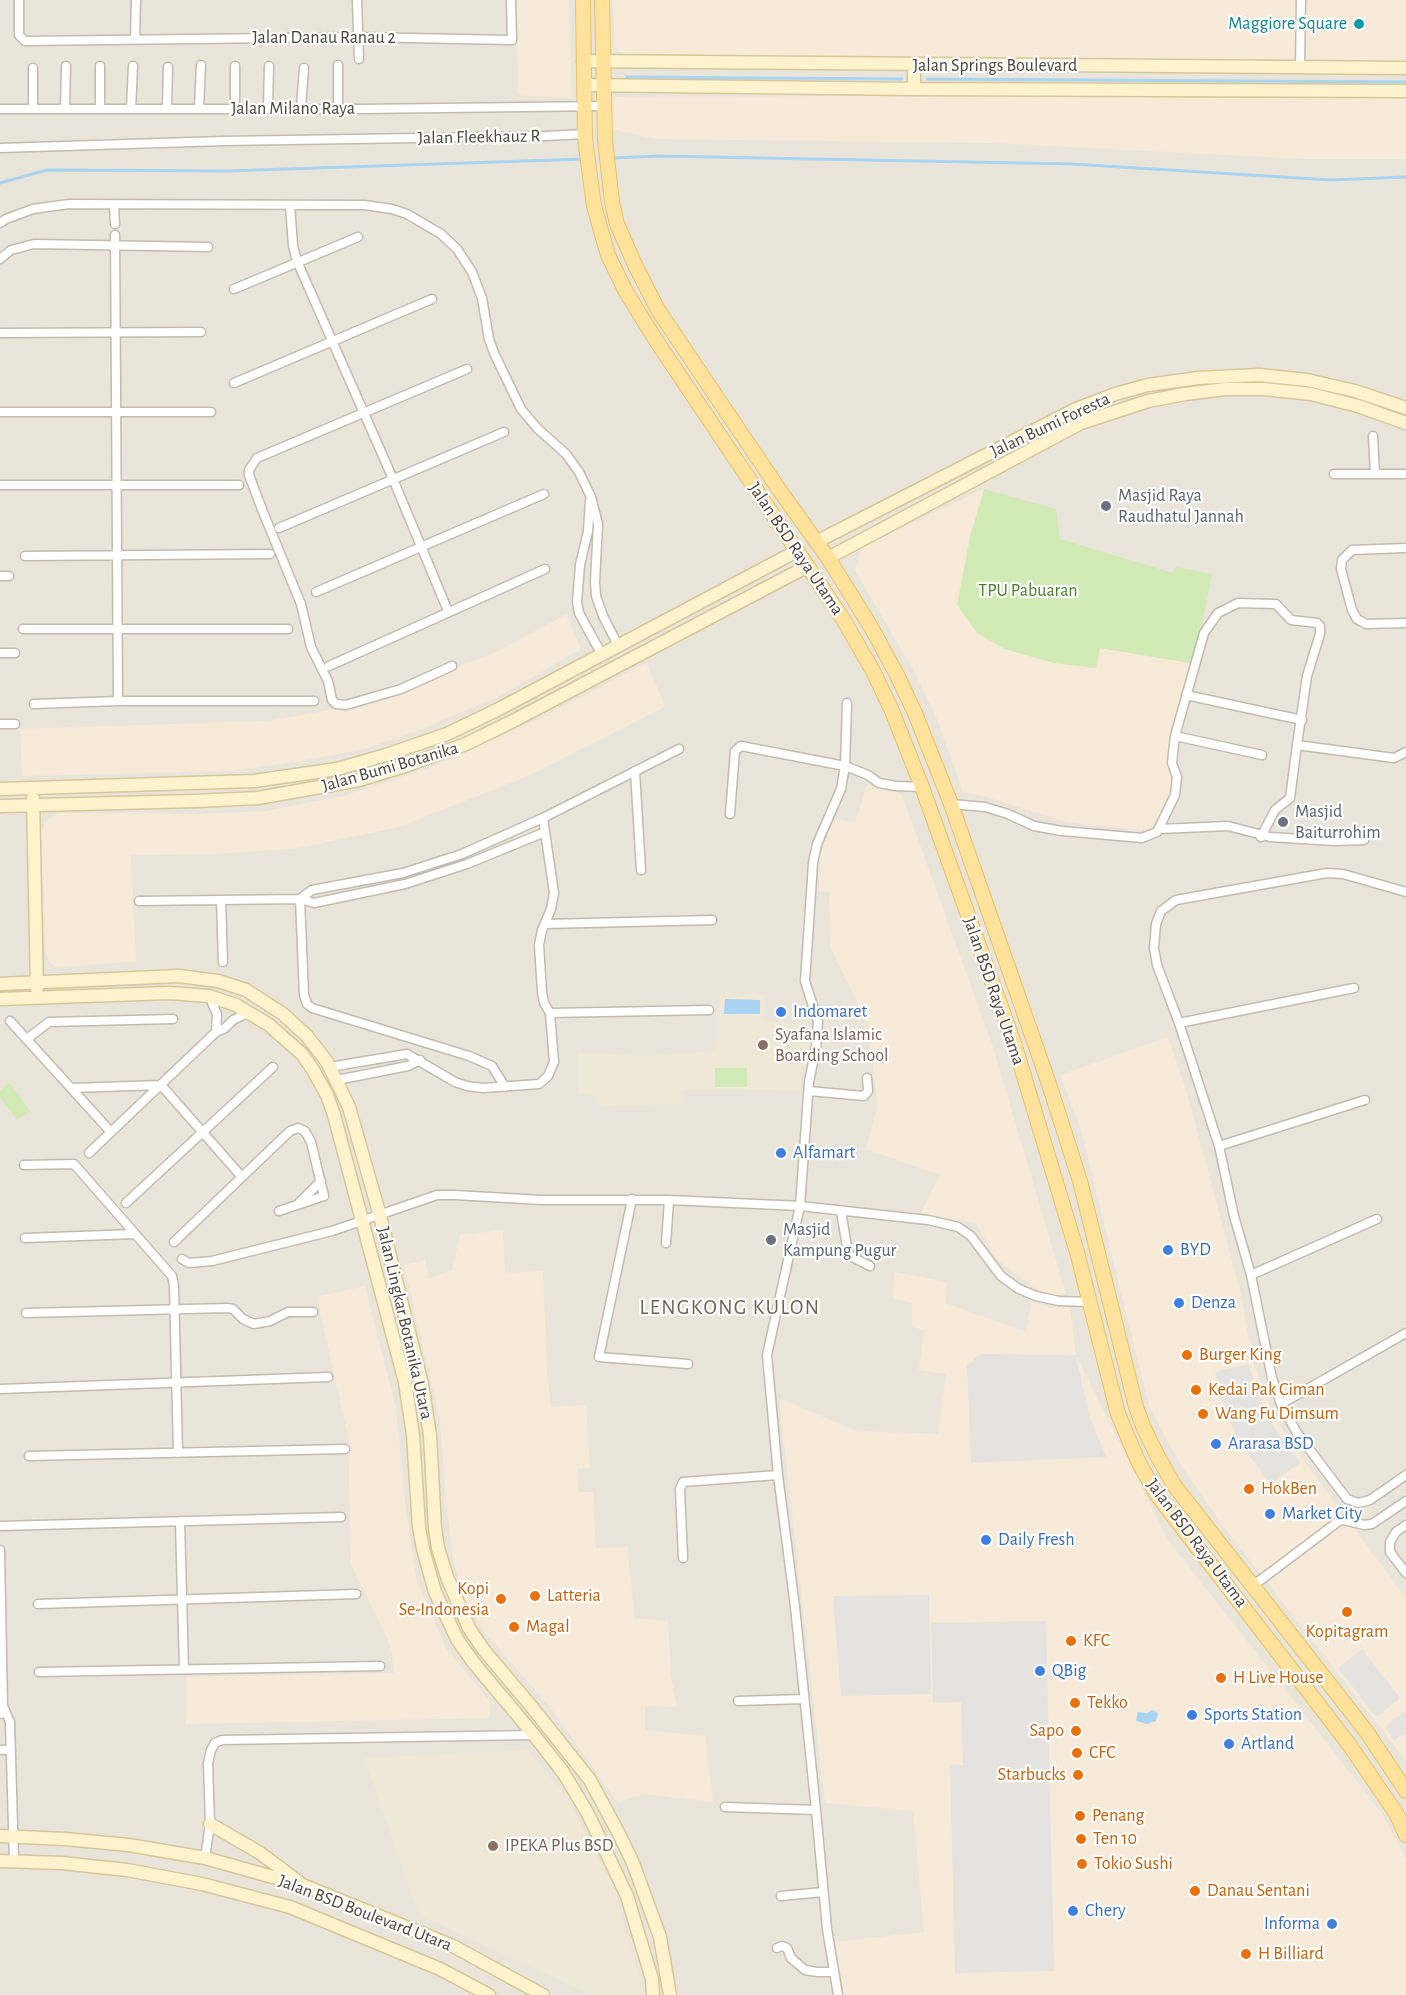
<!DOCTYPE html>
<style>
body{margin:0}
canvas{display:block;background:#f6f3ec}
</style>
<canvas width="1406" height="1995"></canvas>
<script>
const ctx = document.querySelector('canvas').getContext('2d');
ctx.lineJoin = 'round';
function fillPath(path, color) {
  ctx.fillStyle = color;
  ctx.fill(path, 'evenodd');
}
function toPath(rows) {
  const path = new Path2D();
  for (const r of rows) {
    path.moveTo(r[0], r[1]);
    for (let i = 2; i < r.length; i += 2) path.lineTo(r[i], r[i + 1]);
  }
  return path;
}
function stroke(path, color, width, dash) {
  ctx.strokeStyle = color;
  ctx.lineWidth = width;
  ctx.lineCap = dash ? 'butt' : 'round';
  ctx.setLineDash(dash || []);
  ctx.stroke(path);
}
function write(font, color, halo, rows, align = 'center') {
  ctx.font = font + ' "Alegreya Sans",sans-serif';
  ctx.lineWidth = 4.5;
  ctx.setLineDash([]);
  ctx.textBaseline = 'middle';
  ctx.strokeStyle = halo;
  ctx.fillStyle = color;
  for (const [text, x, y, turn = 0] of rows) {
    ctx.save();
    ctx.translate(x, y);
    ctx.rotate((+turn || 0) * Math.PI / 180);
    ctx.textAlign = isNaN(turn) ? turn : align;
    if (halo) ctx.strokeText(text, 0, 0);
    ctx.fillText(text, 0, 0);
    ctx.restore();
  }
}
fillPath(toPath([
 [0,0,1406,0,1406,1995,0,1995]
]), '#eae5da');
fillPath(toPath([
 [517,0,569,0,572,98,518,95],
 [613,0,1406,0,1406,60,630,57,621,53,615,47],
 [1327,94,1406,95,1406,159,1307,159,992,143,656,139,612,129,614,97],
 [984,489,970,537,1005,649,1054,663,1096,668,1100,648,1190,663,1169,742,1167,762,1172,785,1169,800,1161,822,1154,827,1142,830,1066,822,987,797,963,792,936,717,914,671,855,571,860,548],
 [567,614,581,649,498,697,419,730,364,749,296,762,230,771,22,776,20,729,268,721,345,707,413,685,496,652],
 [647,662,665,707,528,776,399,827,299,848,215,854,131,855,136,961,58,968,49,962,45,949,41,830,49,819,59,813,198,814,266,811,343,796,429,768,541,718],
 [868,782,888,787,902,795,993,1047,1066,1294,1052,1295,1033,1287,996,1259,976,1223,921,1213,940,1175,866,1149,877,1107,868,1024,831,949,829,893,819,891,819,858,834,819,855,822],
 [1168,1037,1187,1093,1241,1294,1253,1362,1270,1406,1287,1438,1406,1598,1406,1761,1220,1522,1179,1462,1149,1406,1081,1130,1060,1075],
 [503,1230,505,1273,543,1271,547,1372,551,1407,586,1405,590,1468,577,1469,579,1492,593,1492,596,1548,627,1547,635,1618,668,1621,671,1675,677,1707,645,1706,645,1730,705,1736,713,1802,643,1794,618,1803,550,1707,487,1635,464,1599,453,1559,446,1500,440,1421,404,1265,425,1260,429,1279,452,1270,460,1235],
 [895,1272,947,1282,945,1303,1026,1332,1031,1301,1050,1307,1070,1307,1076,1355,1168,1540,1381,1812,1406,1858,1406,1995,844,1995,834,1942,924,1932,913,1811,825,1803,779,1398,856,1431,938,1434,946,1374,919,1370,924,1330,912,1327,912,1303,893,1298],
 [365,1286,396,1408,406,1511,417,1581,446,1648,491,1703,489,1718,186,1724,186,1677,394,1673,392,1652,388,1640,351,1565,348,1436,317,1297]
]), '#f7ead8');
fillPath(toPath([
 [720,993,765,994,764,1021,802,1023,804,1036,810,1039,808,1058,802,1072,800,1090,682,1089,682,1104,599,1106,597,1095,578,1093,578,1053,648,1056,716,1051],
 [528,1750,569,1800,614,1891,645,1995,592,1995,419,1915,364,1758]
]), '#efe8d6');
fillPath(toPath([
 [984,489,1056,509,1060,539,1173,573,1176,567,1212,574,1200,636,1190,663,1100,648,1096,668,1054,663,1005,649,977,633,957,605,970,537],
 [715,1068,747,1068,747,1087,715,1087],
 [10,1083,30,1111,17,1120,0,1097,0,1090]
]), '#d2eab5');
fillPath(toPath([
 [983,1354,1076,1355,1089,1415,1106,1457,971,1463,967,1366,975,1358],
 [1248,1364,1265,1411,1276,1430,1300,1463,1270,1484,1238,1440,1223,1404,1215,1372],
 [929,1595,931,1694,841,1696,833,1596],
 [1046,1621,1054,1971,955,1973,950,1765,963,1765,961,1702,933,1703,931,1623],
 [1362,1649,1400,1698,1376,1717,1338,1668],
 [1406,1710,1406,1733,1394,1741,1385,1727]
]), '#e5e3e0');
fillPath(toPath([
 [725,999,760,1000,760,1014,724,1014],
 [1152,1710,1158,1713,1156,1721,1147,1724,1136,1721,1138,1712,1147,1713]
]), '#a9d4f2');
stroke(toPath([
 [627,77,902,79],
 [927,79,1406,82],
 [612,158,659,156,1072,164,1331,180,1406,177],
 [0,183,47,170,228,171,584,159]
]), '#a9d4f2', 3);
const street = toPath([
 [19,0,19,35,25,41,358,37,512,40,511,0],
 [357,0,359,59],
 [135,39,136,0],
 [338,65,338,109],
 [1300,68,1301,0],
 [167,108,168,67],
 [199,108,201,65],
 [235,108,235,66],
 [268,108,269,66],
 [301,108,304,68],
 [0,109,361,109,605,106],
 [33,109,33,68],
 [65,109,66,66],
 [100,109,100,66],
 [131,109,133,66],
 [0,148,224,141,546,136,585,134],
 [290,205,293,246,297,261,393,479,448,611],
 [114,206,115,224],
 [0,223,6,219,33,209,69,204,364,205,392,209,407,214,441,234,457,249,472,272,482,298,489,339,494,353,521,409,538,429,566,454,579,472,591,497,598,524,595,582,596,596,603,616,619,647],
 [115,235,118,701],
 [0,259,11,250,34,244,208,247],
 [234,289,358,237],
 [0,333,201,332],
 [234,383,432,299],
 [0,412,211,412],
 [1373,436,1375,473],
 [1334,474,1406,474],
 [0,485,239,485],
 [590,501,588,531,580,565,577,602,579,613,602,655],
 [279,528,504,432],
 [1406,548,1352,550,1342,560,1341,569,1352,610,1357,619,1366,624,1406,623],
 [25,556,270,554],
 [0,576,9,576],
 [316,592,544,494],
 [23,629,288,629],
 [0,653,15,653],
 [329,666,545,569],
 [452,666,401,689,346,705,336,704,332,700,328,681,311,647,301,604,263,512,249,475,249,470,257,458,467,369],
 [1186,695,1302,720],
 [34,704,118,701,314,701],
 [0,724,15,724],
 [1175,736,1262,755],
 [635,771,641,870],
 [951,804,985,807,1008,814,1034,826,1062,831,1142,838,1157,832,1175,795,1177,777,1172,763,1175,736,1204,633,1218,613,1238,603,1276,604,1291,620,1317,623,1320,626,1320,634,1307,676,1297,745,1394,758,1406,752],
 [730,814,735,751,741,746,845,766,868,775,879,783,896,786,922,787],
 [1159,829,1228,826,1270,837,1335,841,1364,840],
 [1261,837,1275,810,1290,798,1297,745],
 [1406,892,1343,874,1327,873,1176,900,1161,911,1156,924,1154,948,1157,965,1179,1023,1219,1146,1234,1216,1251,1275,1272,1378,1281,1404,1297,1433,1347,1499,1358,1503,1370,1500,1406,1475],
 [300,899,312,890,403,873,462,854,543,818,679,749],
 [300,899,304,995,307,1004,312,1008,469,1056,492,1066,505,1087],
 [221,900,223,962],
 [139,901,300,899,314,903,405,884,467,864,545,832],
 [545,924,712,920],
 [209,996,217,1014,216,1032],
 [550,1013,709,1010],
 [10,1021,111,1132],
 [1179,1023,1354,988],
 [27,1039,49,1022,173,1019],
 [330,1067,407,1054,455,1082,467,1086,483,1088,539,1084,548,1076,554,1062,550,1013,544,1003,542,992,539,945,542,930,551,909,554,893,543,818],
 [337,1080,408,1066,420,1060],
 [72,1088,161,1085,242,1177],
 [809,1091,864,1096,868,1091,867,1078],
 [1219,1146,1365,1100],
 [89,1153,216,1032,225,1028,233,1020,250,1012],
 [24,1165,74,1164,172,1276,174,1286,178,1453],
 [632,1199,599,1357,688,1364],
 [126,1203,273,1067],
 [298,1204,321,1181],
 [841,1211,848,1253,852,1257,870,1266],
 [25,1238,135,1234],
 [174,1242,290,1131,298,1128,305,1131,311,1142,324,1196,279,1211],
 [666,1243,669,1200],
 [182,1259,189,1263,212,1261,332,1231,437,1195,455,1195,542,1200,669,1200,800,1206,928,1220,958,1227,971,1236,1001,1276,1019,1289,1036,1296,1059,1301,1090,1302],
 [1251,1275,1377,1219],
 [26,1313,227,1308,233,1309,243,1319,254,1324,270,1321,288,1312,313,1312],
 [0,1389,328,1377],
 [1281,1404,1406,1333],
 [29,1456,345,1449],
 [180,1521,184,1669],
 [1406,1525,1396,1532,1390,1542,1390,1552,1406,1573],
 [0,1526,341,1517],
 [0,1550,3,1706,0,1714],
 [683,1558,680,1489,683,1482,778,1475],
 [1254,1585,1339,1521,1344,1520,1364,1525,1372,1524,1406,1501],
 [38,1604,356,1594],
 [39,1672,380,1666],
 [738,1701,804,1699],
 [3,1706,10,1722,14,1861],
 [0,1750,11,1750],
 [725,1807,816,1810],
 [205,1858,210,1824,208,1763,211,1750,215,1743,222,1740,534,1735],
 [781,1896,823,1892],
 [777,1948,782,1946,787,1948,791,1958,805,1970,817,1972,834,1972],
 [838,1995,827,1929,816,1810,795,1607,778,1475,767,1355,800,1206,809,1082,816,1047,818,1022,805,981,813,863,817,844,841,789,845,766,847,703]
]);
const secondary = toPath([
 [583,61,1406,68],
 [584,85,914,89,1406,91],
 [914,89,914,65],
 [816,542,1076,409,1115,394,1148,385,1198,378,1259,375,1307,380,1355,391,1406,408],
 [828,558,1081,423,1148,401,1185,394,1226,389,1264,389,1311,394,1358,406,1406,423],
 [0,789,254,781,337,769,386,755,447,734,497,710,797,551],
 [33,798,37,988],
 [0,806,195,801,258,798,359,780,405,766,466,744,513,721,808,566],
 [0,984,179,976,218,981,246,990,283,1014,307,1036,327,1062,349,1107,380,1216,422,1384,430,1435,435,1528,438,1548,447,1577,469,1628,483,1649,531,1706,590,1780,619,1834,633,1863,660,1937,670,1995],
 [0,999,169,993,209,996,236,1005,269,1025,302,1054,313,1070,327,1095,334,1115,405,1382,413,1435,419,1527,423,1549,435,1592,457,1639,473,1662,534,1735,563,1772,588,1814,627,1896,652,1979,653,1995],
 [210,1824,260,1853,299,1882],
 [0,1836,65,1839,129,1845,205,1858,305,1886,453,1946,543,1995],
 [0,1861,62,1863,127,1870,202,1884,290,1907,440,1969,489,1995]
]);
const primary = toPath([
 [583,0,585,139,594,206,608,255,626,292,659,345,843,619,873,671,892,711,922,787,1014,1043,1077,1252,1118,1414,1138,1461,1157,1495,1348,1743,1396,1813,1406,1835],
 [602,0,605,140,612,202,617,224,635,265,658,310,778,488,828,558,871,627,896,673,915,713,951,804,1049,1084,1080,1181,1136,1407,1143,1426,1157,1455,1174,1485,1366,1731,1406,1791]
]);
stroke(street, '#c2bbae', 11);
stroke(secondary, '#d6c79b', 15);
stroke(primary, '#e6c16a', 16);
stroke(street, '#fff', 8);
stroke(secondary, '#fff3cd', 12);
stroke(primary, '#ffe39c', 14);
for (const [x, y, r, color] of [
 [1359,24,6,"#0f9aa8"],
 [1106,506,6,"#6b7280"],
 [1283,822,6,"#6b7280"],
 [781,1012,6,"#3f7fe0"],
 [763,1045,6,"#8d6e63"],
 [781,1153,6,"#3f7fe0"],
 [771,1240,6,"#6b7280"],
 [1168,1250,6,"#3f7fe0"],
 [1179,1303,6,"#3f7fe0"],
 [1187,1355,6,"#e8710a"],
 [1196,1390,6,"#e8710a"],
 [1203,1414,6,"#e8710a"],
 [1216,1444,6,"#3f7fe0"],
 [1249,1489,6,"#e8710a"],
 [1270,1514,6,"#3f7fe0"],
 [986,1540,6,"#3f7fe0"],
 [535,1596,6,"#e8710a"],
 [501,1599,6,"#e8710a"],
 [1347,1612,6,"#e8710a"],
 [514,1627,6,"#e8710a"],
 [1071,1641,6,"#e8710a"],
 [1040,1671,6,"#3f7fe0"],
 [1221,1678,6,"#e8710a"],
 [1075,1703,6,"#e8710a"],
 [1192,1715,6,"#3f7fe0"],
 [1076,1731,6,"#e8710a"],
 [1229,1744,6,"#3f7fe0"],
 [1077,1753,6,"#e8710a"],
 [1078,1775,6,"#e8710a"],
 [1080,1816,6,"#e8710a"],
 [1081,1839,6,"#e8710a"],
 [493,1846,6,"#8d6e63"],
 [1082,1864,6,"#e8710a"],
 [1195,1891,6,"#e8710a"],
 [1073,1911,6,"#3f7fe0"],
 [1332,1924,6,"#3f7fe0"],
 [1246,1954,6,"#e8710a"]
]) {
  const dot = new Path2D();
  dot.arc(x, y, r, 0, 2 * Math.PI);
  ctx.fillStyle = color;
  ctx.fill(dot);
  stroke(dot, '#fff', 2);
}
write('18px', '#0d838f', '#fff', [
 ["Maggiore Square",1347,24]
], 'right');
write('18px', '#4b4439', '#fff', [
 ["Jalan Danau Ranau 2",324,38],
 ["Jalan Springs Boulevard",995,66],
 ["Jalan Milano Raya",293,109],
 ["Jalan Fleekhauz R",479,137,-1],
 ["Jalan Bumi Foresta",1050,425,-25],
 ["Jalan BSD Raya Utama",796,549,56],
 ["Jalan Bumi Botanika",390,767,-16],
 ["Jalan BSD Raya Utama",994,991,71],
 ["Jalan Lingkar Botanika Utara",405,1323,77],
 ["Jalan BSD Raya Utama",1197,1543,53],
 ["Jalan BSD Boulevard Utara",365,1913,21]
]);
write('18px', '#5b616d', '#fff', [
 ["Masjid Raya",1118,496],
 ["Raudhatul Jannah",1118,517],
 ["Masjid",1295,812],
 ["Baiturrohim",1295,833],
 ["Masjid",783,1230],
 ["Kampung Pugur",783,1251]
], 'left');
write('18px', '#4a7f2a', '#fff', [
 ["TPU Pabuaran",1028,591]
]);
write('18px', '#366cbe', '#fff', [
 ["Indomaret",793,1012],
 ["Alfamart",793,1153],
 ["BYD",1180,1250],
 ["Denza",1191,1303],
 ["Ararasa BSD",1228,1444],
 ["Market City",1282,1514],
 ["Daily Fresh",998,1540],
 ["QBig",1052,1671],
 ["Sports Station",1204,1715],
 ["Artland",1241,1744],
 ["Chery",1085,1911],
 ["Informa",1320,1924,"right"]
], 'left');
write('18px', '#785e54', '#fff', [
 ["Syafana Islamic",775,1035],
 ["Boarding School",775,1056],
 ["IPEKA Plus BSD",505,1846]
], 'left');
write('18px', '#c56008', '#fff', [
 ["Burger King",1199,1355],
 ["Kedai Pak Ciman",1208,1390],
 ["Wang Fu Dimsum",1215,1414],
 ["HokBen",1261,1489],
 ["Kopi",489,1589,"right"],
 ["Se-Indonesia",489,1610,"right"],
 ["Latteria",547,1596],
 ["Magal",526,1627],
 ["Kopitagram",1347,1632,"center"],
 ["KFC",1083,1641],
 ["H Live House",1233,1678],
 ["Tekko",1087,1703],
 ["Sapo",1064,1731,"right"],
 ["CFC",1089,1753],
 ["Starbucks",1066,1775,"right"],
 ["Penang",1092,1816],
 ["Ten 10",1093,1839],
 ["Tokio Sushi",1094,1864],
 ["Danau Sentani",1207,1891],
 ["H Billiard",1258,1954]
], 'left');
ctx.letterSpacing = '1.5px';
write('21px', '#6e6250', '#fff', [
 ["LENGKONG KULON",730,1308]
]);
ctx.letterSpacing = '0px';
</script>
